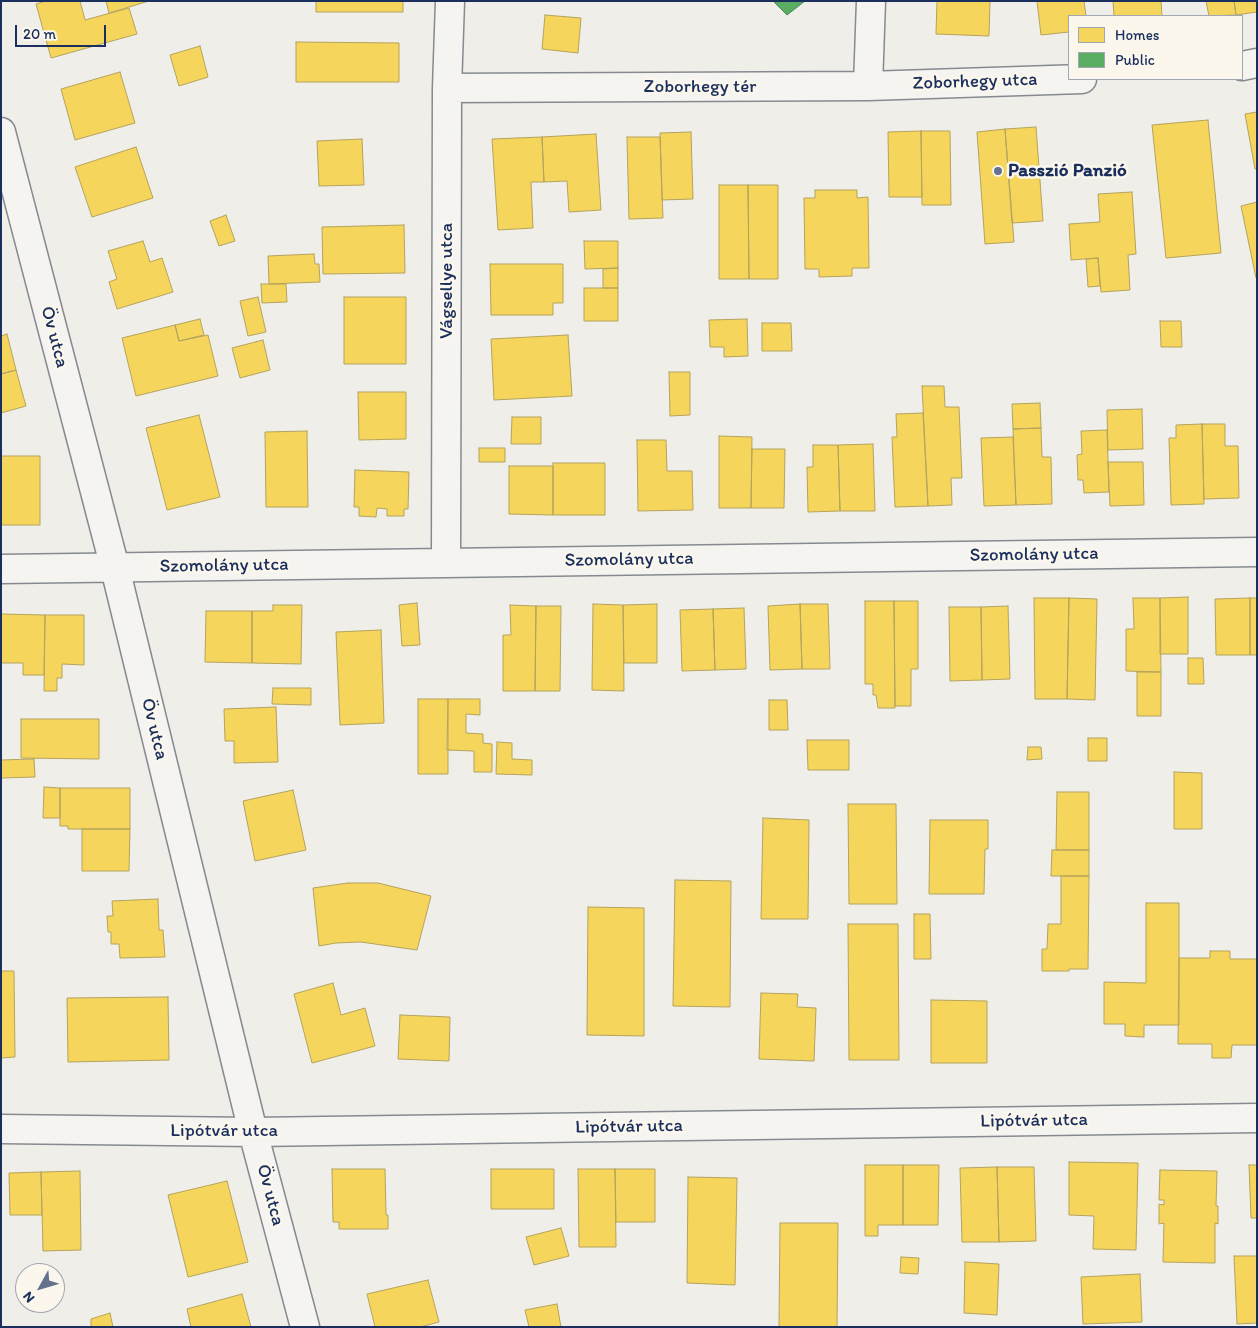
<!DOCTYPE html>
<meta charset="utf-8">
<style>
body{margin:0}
#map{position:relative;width:1258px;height:1328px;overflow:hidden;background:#efeee9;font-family:Itim,sans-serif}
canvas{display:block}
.frame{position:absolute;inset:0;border:2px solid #1b2f5e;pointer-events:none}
.legend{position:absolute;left:1068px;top:15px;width:175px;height:65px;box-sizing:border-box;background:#fbf7ec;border:1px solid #a1a7b3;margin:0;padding:6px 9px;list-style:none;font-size:15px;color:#1b2f5e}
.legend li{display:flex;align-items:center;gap:10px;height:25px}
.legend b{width:25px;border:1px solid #a1a7b3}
.north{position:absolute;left:15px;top:1263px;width:50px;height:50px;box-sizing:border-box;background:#fbf7ec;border:1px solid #a1a7b3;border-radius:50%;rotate:231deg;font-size:14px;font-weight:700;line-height:20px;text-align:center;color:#1b2f5e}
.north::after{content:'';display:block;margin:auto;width:18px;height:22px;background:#65728f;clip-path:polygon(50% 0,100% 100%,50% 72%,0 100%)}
.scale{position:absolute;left:15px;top:25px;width:91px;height:22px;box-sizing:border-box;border:2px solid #1b2f5e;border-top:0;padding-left:6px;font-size:15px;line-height:18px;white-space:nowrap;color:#1b2f5e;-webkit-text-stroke:4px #fbf7ec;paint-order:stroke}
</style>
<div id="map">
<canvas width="1258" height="1328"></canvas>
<div class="frame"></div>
<ul class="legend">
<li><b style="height:14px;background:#f6d55c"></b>Homes</li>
<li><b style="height:14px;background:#5aae61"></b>Public</li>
</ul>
<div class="north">N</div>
<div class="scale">20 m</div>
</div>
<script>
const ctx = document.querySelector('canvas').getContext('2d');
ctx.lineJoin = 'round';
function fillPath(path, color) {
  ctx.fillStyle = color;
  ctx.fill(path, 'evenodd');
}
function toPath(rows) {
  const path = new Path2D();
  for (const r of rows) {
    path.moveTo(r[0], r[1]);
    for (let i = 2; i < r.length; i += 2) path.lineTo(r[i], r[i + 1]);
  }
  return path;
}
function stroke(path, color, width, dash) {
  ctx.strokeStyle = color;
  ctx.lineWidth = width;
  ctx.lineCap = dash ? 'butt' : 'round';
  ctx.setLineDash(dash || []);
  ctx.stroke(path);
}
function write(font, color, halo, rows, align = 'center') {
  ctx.font = font + ' Itim,sans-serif';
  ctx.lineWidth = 5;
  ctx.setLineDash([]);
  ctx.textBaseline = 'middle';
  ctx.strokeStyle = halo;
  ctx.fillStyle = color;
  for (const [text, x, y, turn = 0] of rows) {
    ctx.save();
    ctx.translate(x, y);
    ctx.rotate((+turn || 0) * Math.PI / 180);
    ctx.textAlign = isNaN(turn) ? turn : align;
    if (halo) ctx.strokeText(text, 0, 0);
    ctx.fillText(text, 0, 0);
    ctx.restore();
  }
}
const homes = toPath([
 [46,1,80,1,85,20,129,8,137,34,51,58,36,4,46,1],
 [106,1,149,1,109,13,106,1],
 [316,1,403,1,403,12,316,12,316,1],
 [937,1,990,1,989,36,936,34,937,1],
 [1037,1,1084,1,1086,16,1069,16,1069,32,1041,35,1037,1],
 [1113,1,1161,1,1162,16,1114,16,1113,1],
 [1206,1,1234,1,1236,15,1209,16,1206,1],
 [1234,1,1257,1,1257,12,1236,15,1234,1],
 [545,15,581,18,578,53,542,49,545,15],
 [296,42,399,43,399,82,296,82,296,42],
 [200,46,208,77,179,86,170,55,200,46],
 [120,72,135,123,75,140,61,89,120,72],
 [1257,112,1257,169,1255,169,1245,114,1257,112],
 [1208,120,1221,253,1166,258,1152,125,1208,120],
 [1036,127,1043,221,1012,223,1005,129,1036,127],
 [1005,129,1014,242,985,244,977,132,1005,129],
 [921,131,922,197,889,197,888,132,921,131],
 [921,131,950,131,951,205,922,205,921,131],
 [691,132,693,199,662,200,660,133,691,132],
 [596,134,601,210,569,212,567,181,544,182,542,137,596,134],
 [542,137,544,182,531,182,533,228,498,230,492,139,542,137],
 [627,137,660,137,663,218,629,219,627,137],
 [362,139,364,185,319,186,317,141,362,139],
 [136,147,153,198,92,217,75,167,136,147],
 [719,185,748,185,749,279,719,279,719,185],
 [748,185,778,185,778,279,749,279,748,185],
 [815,190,857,190,857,198,868,197,869,268,852,268,852,276,819,277,819,269,805,269,804,198,815,198,815,190],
 [1132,192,1136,254,1128,255,1130,290,1101,292,1098,258,1071,260,1069,224,1100,222,1098,194,1132,192],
 [1257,202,1257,278,1256,278,1241,206,1257,202],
 [226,215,235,241,219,246,210,221,226,215],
 [404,225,405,273,323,274,322,227,404,225],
 [143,241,150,262,162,258,173,292,117,309,109,282,117,279,108,251,143,241],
 [584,241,618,241,618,268,585,269,584,241],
 [314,254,315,264,319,264,320,282,269,284,268,256,314,254],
 [1098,258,1100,286,1088,287,1086,259,1098,258],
 [490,264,563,264,563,303,553,303,553,315,491,315,490,264],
 [618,268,618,288,603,288,603,269,618,268],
 [261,284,286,284,287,302,262,303,261,284],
 [584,288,618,288,618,321,584,321,584,288],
 [258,297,266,332,248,336,240,301,258,297],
 [344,297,406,297,406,364,344,364,344,297],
 [200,319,204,335,179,341,175,325,200,319],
 [747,319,748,356,724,357,724,347,710,347,709,320,747,319],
 [1160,321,1181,321,1182,347,1161,347,1160,321],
 [762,323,791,323,792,351,762,351,762,323],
 [175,325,179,341,208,335,218,376,136,396,122,338,175,325],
 [7,334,16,370,1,374,1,336,7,334],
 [568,335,572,396,494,400,491,339,568,335],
 [263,340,270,370,240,378,232,348,263,340],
 [16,370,26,406,1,413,1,374,16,370],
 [669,372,690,372,690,415,670,416,669,372],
 [922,386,944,386,945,407,959,407,962,478,951,478,952,505,928,506,922,386],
 [358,392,406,392,406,439,359,440,358,392],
 [1040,403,1041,428,1013,429,1012,404,1040,403],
 [1142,409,1143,449,1108,450,1107,410,1142,409],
 [923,413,928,506,895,507,892,437,897,437,896,414,923,413],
 [199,415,220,497,167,510,146,428,199,415],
 [512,417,541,417,541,444,511,444,512,417],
 [1202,424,1204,504,1171,505,1169,438,1176,438,1176,425,1202,424],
 [1202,424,1225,424,1225,446,1238,446,1239,498,1204,499,1202,424],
 [1041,428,1042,457,1051,457,1052,504,1016,505,1013,429,1041,428],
 [1107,430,1109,492,1084,493,1083,480,1078,480,1077,455,1082,454,1081,431,1107,430],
 [307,431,308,507,266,507,265,432,307,431],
 [719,436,752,437,751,508,719,508,719,436],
 [1013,437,1016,505,984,506,981,438,1013,437],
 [637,440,666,440,667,471,692,471,693,510,638,511,637,440],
 [873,444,875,511,840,511,838,445,873,444],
 [813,445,838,445,840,511,808,512,807,467,813,467,813,445],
 [479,448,505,448,505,462,479,462,479,448],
 [752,449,785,449,784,508,751,508,752,449],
 [1,456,40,456,40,525,1,525,1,456],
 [1108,462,1143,462,1144,505,1110,506,1108,462],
 [553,463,605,463,605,515,553,515,553,463],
 [509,466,553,466,553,515,509,514,509,466],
 [355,470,409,472,408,509,404,509,404,516,387,516,387,509,377,508,376,517,359,516,359,507,354,507,355,470],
 [1188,597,1188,654,1160,654,1160,598,1188,597],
 [1034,598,1069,598,1067,699,1035,699,1034,598],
 [1069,598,1097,599,1095,700,1067,699,1069,598],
 [1133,598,1160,598,1161,672,1126,671,1126,629,1134,629,1133,598],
 [1250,598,1250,655,1216,655,1215,599,1250,598],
 [1250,598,1257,598,1257,655,1250,655,1250,598],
 [865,601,894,601,895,708,878,708,876,695,873,695,873,684,865,684,865,601],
 [894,601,918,601,918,669,911,669,911,706,895,706,894,601],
 [417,603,420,645,402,646,399,605,417,603],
 [593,604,623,605,624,691,592,690,593,604],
 [657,604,657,663,624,663,623,605,657,604],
 [800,604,802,669,770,670,768,606,800,604],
 [800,604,828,604,830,669,802,669,800,604],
 [273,605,302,605,301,664,252,663,252,611,273,611,273,605],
 [510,605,536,606,535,691,503,691,503,635,511,635,510,605],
 [536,606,561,606,560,691,535,691,536,606],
 [1008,606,1010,679,982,680,981,607,1008,606],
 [949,607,981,607,982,680,950,681,949,607],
 [744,608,746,669,715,670,713,609,744,608],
 [713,609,715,670,682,671,680,610,713,609],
 [206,611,252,611,252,663,205,662,206,611],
 [1,614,45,615,44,675,23,675,23,663,1,663,1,614],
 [45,615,84,615,84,665,62,664,62,678,57,678,57,691,44,691,45,615],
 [381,630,384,723,340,725,336,632,381,630],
 [1188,658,1203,658,1204,684,1188,684,1188,658],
 [1137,672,1161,672,1161,716,1137,716,1137,672],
 [273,688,311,688,311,705,272,704,273,688],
 [418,699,448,699,448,774,418,774,418,699],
 [448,699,480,699,480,715,466,714,466,733,483,734,483,743,492,744,492,772,474,772,474,751,447,750,448,699],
 [769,700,787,700,788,730,769,730,769,700],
 [276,707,278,762,234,763,234,741,225,741,224,709,276,707],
 [21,719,99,719,99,759,21,758,21,719],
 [1088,738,1107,738,1107,761,1088,761,1088,738],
 [807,740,849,740,849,770,808,770,807,740],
 [497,742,512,743,512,759,532,760,532,775,496,774,497,742],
 [1028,747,1041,747,1042,759,1027,760,1028,747],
 [34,759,35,777,1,778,1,760,34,759],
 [1174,772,1202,773,1202,829,1174,829,1174,772],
 [44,787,60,788,60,818,43,818,44,787],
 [60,788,130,788,130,829,68,829,68,826,60,826,60,788],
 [293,790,306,850,255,861,243,801,293,790],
 [1057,792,1089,792,1089,850,1056,850,1057,792],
 [848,804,896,804,897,904,849,904,848,804],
 [763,818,809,820,808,919,761,919,763,818],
 [930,820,988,820,988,849,985,849,984,894,929,894,930,820],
 [82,829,130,829,129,871,82,871,82,829],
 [1052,850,1089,850,1089,876,1051,876,1052,850],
 [1061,876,1089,876,1088,969,1069,969,1069,971,1042,971,1042,949,1047,949,1048,924,1061,924,1061,876],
 [675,880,731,881,730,1007,673,1006,675,880],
 [348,883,378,883,431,896,417,950,361,942,336,943,319,946,313,888,348,883],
 [158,899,159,930,163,930,165,957,120,958,119,944,111,944,111,932,108,932,107,916,113,916,112,901,158,899],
 [1146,903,1179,903,1179,1025,1144,1025,1144,1037,1125,1036,1125,1024,1104,1024,1104,982,1146,983,1146,903],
 [588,907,644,908,644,1036,587,1035,588,907],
 [914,914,930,914,931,959,914,959,914,914],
 [848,924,898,924,899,1060,849,1060,848,924],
 [1210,951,1230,951,1230,959,1257,959,1257,1045,1232,1045,1231,1058,1212,1058,1212,1044,1178,1044,1179,958,1210,958,1210,951],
 [1,971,14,971,15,1057,1,1058,1,971],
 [333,983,341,1015,365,1008,375,1046,312,1063,294,994,333,983],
 [761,993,798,994,797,1007,816,1008,814,1061,759,1059,761,993],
 [168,997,169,1060,68,1062,67,998,168,997],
 [931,1000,987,1001,987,1063,931,1063,931,1000],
 [400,1015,450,1017,449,1061,398,1059,400,1015],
 [1069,1162,1138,1163,1136,1250,1093,1249,1094,1216,1069,1215,1069,1162],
 [865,1165,903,1165,903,1225,878,1225,878,1236,865,1236,865,1165],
 [903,1165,939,1165,938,1225,903,1225,903,1165],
 [1249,1165,1257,1165,1257,1218,1251,1218,1249,1165],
 [997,1167,1034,1167,1036,1241,999,1242,997,1167],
 [997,1167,999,1242,962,1242,960,1168,997,1167],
 [332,1169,385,1169,386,1215,388,1215,388,1229,339,1229,339,1222,333,1222,332,1169],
 [491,1169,554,1169,554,1209,491,1209,491,1169],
 [578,1169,615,1169,616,1247,579,1247,578,1169],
 [615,1169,655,1169,655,1222,616,1222,615,1169],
 [1160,1170,1217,1171,1216,1206,1218,1206,1218,1224,1215,1223,1215,1263,1163,1262,1164,1223,1159,1224,1159,1204,1164,1205,1164,1200,1159,1200,1160,1170],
 [80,1171,81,1250,43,1251,41,1172,80,1171],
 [41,1172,42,1215,10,1215,9,1173,41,1172],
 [688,1177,737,1178,735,1285,687,1283,688,1177],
 [227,1181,248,1262,188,1277,168,1195,227,1181],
 [780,1223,838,1223,837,1327,779,1327,780,1223],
 [561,1228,569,1256,534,1265,526,1237,561,1228],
 [1234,1256,1257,1256,1257,1323,1237,1324,1234,1256],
 [901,1257,919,1258,918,1274,900,1273,901,1257],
 [965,1262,999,1264,997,1315,964,1313,965,1262],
 [1140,1274,1142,1322,1083,1324,1081,1277,1140,1274],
 [428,1280,439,1322,420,1327,375,1327,367,1294,428,1280],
 [242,1294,251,1327,191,1327,187,1309,242,1294],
 [557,1304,561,1327,529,1327,525,1310,557,1304],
 [110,1313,113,1327,91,1327,91,1319,110,1313]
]);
fillPath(homes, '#f6d55c');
stroke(homes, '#b4a35d', 1);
const public = toPath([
 [773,1,805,1,787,15,773,1]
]);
fillPath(public, '#5aae61');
stroke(public, '#478860', 1);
const street = toPath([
 [1242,66,1257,63],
 [868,86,871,1],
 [447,88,868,86,1082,79],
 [1,132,115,568,253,1132,305,1327],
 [446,562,447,88,450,1],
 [1,569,1257,552],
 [1,1129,253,1132,1257,1118]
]);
stroke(street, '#868a90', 31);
stroke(street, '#f5f4f0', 28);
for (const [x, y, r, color] of [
 [998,171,5,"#65728f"]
]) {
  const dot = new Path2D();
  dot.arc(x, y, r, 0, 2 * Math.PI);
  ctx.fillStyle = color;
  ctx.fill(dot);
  stroke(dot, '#fbf7ec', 2);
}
write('19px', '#1b2f5e', '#fbf7ec', [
 ["Zoborhegy utca",975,82,-2],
 ["Zoborhegy tér",700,87],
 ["Vágsellye utca",447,281,-90],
 ["Öv utca",54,337,75],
 ["Szomolány utca",1034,555,-1],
 ["Szomolány utca",629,560,-1],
 ["Szomolány utca",224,566,-1],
 ["Öv utca",154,729,76],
 ["Lipótvár utca",1034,1121,-1],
 ["Lipótvár utca",629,1127,-1],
 ["Lipótvár utca",224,1131],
 ["Öv utca",270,1195,75]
]);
write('bold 19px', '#1b2f5e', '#fbf7ec', [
 ["Passzió Panzió",1008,171]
], 'left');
</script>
